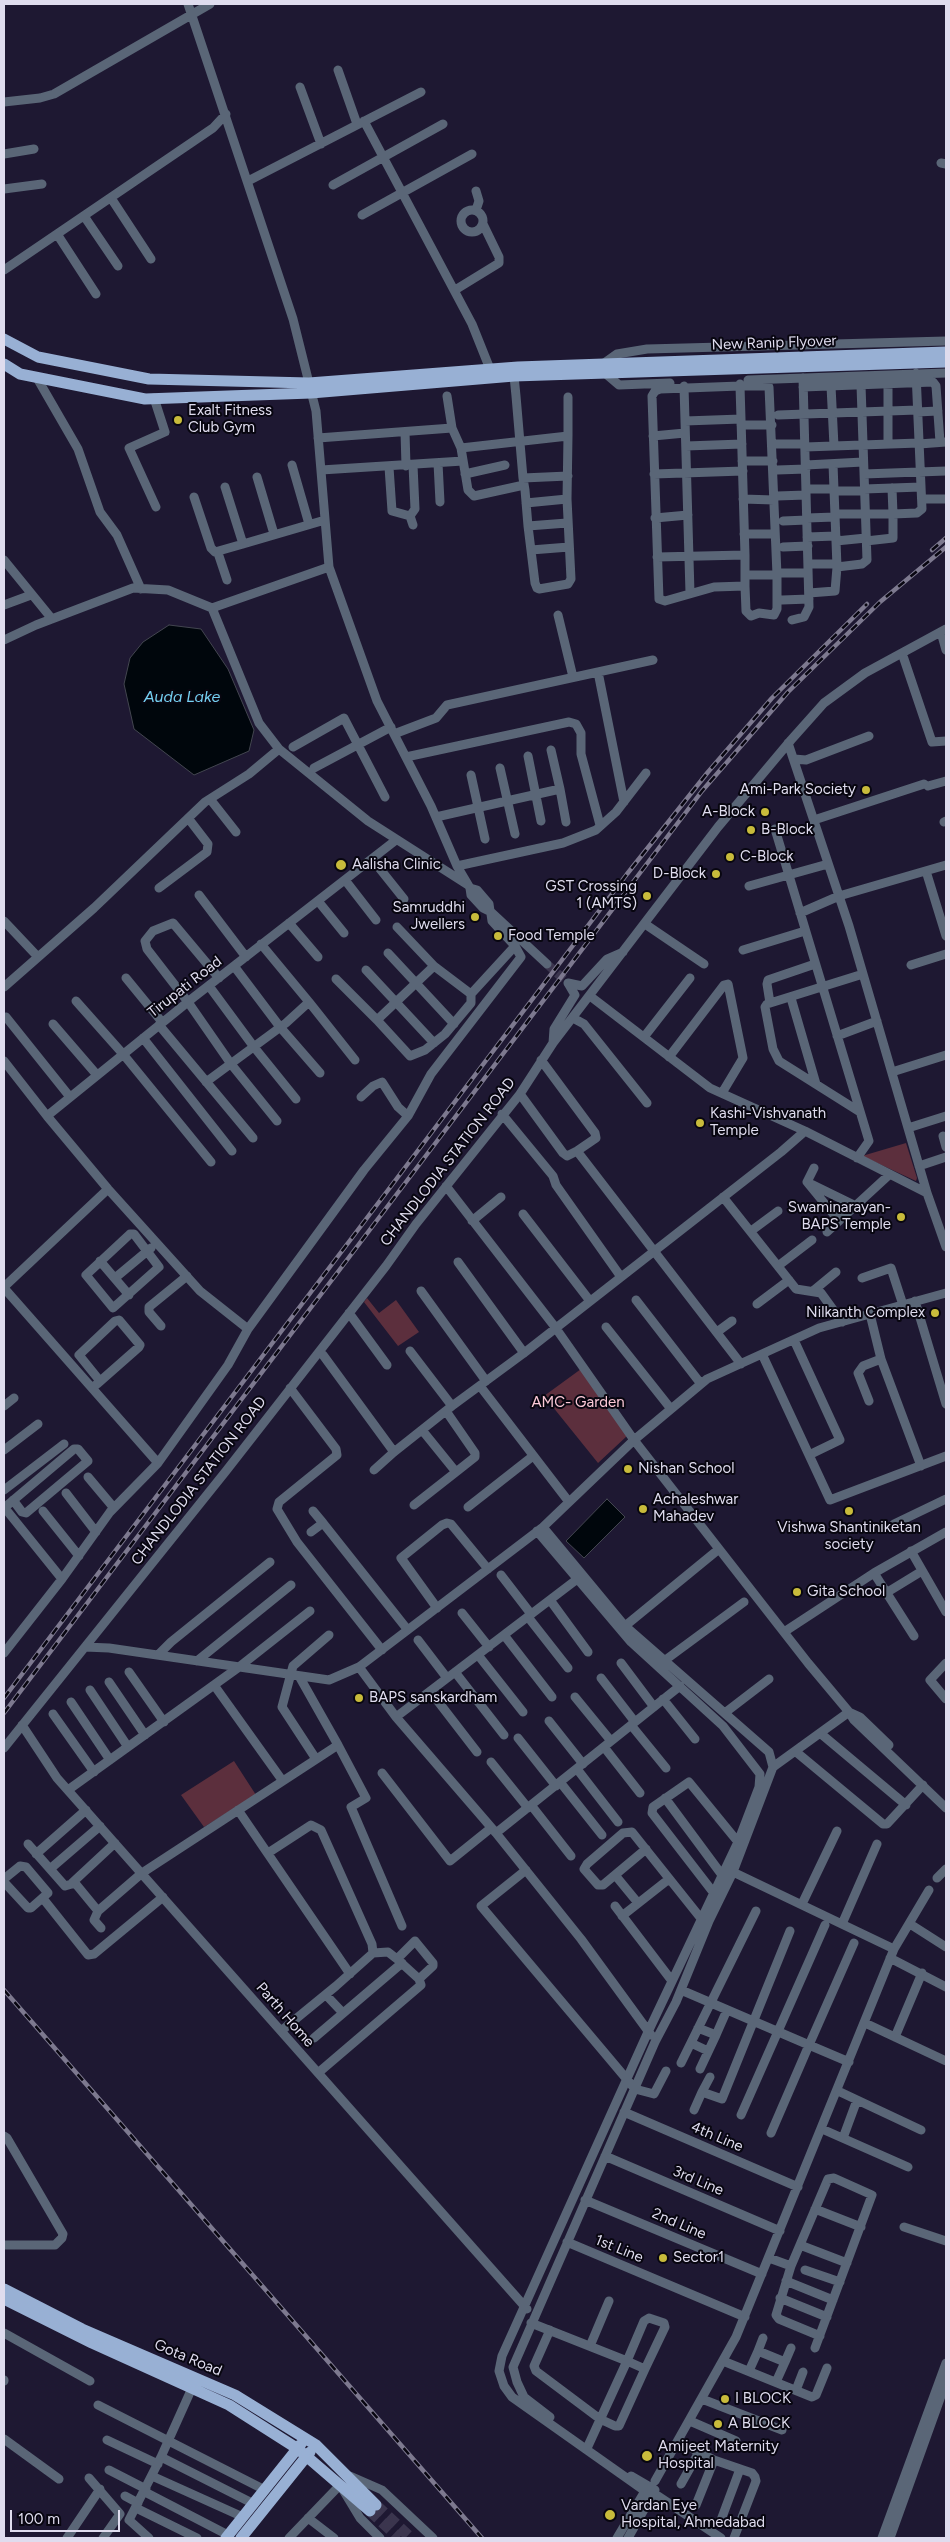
<!DOCTYPE html>
<style>
body{margin:0}
#map{position:relative;width:950px;height:2542px;overflow:hidden;background:#1e1832;font-family:Figtree,sans-serif}
canvas{display:block}
.frame{position:absolute;inset:0;border:5px solid #dfdcee;pointer-events:none}
.scale{position:absolute;left:10px;top:2510px;width:110px;height:22px;box-sizing:border-box;border:2px solid #dfdcee;border-top:0;padding-left:6px;font-size:15px;line-height:18px;white-space:nowrap;color:#dfdcee;-webkit-text-stroke:4px #080610;paint-order:stroke}
</style>
<div id="map">
<canvas width="950" height="2542"></canvas>
<div class="frame"></div>
<div class="scale">100 m</div>
</div>
<script>
const ctx = document.querySelector('canvas').getContext('2d');
ctx.lineJoin = 'round';
function fillPath(path, color) {
  ctx.fillStyle = color;
  ctx.fill(path, 'evenodd');
}
function toPath(rows) {
  const path = new Path2D();
  for (const r of rows) {
    if (r.length === 3) {
      path.moveTo(r[0] + r[2], r[1]);
      path.arc(r[0], r[1], r[2], 0, 2 * Math.PI);
      continue;
    }
    path.moveTo(r[0], r[1]);
    for (let i = 2; i < r.length; i += 2) path.lineTo(r[i], r[i + 1]);
  }
  return path;
}
function stroke(path, color, width, dash) {
  ctx.strokeStyle = color;
  ctx.lineWidth = width;
  ctx.lineCap = dash ? 'butt' : 'round';
  ctx.setLineDash(dash || []);
  ctx.stroke(path);
}
function write(font, color, halo, rows, align = 'center') {
  ctx.font = font + ' Figtree,sans-serif';
  ctx.lineWidth = 4;
  ctx.setLineDash([]);
  ctx.textBaseline = 'middle';
  ctx.strokeStyle = halo;
  ctx.fillStyle = color;
  for (const [text, x, y, turn = 0] of rows) {
    ctx.save();
    ctx.translate(x, y);
    ctx.rotate((+turn || 0) * Math.PI / 180);
    ctx.textAlign = isNaN(turn) ? turn : align;
    if (halo) ctx.strokeText(text, 0, 0);
    ctx.fillText(text, 0, 0);
    ctx.restore();
  }
}
fillPath(toPath([
 [906,1143,917,1178,916,1181,862,1156],
 [367,1298,379,1313,396,1300,419,1332,398,1346,364,1302],
 [581,1369,627,1436,598,1463,544,1396],
 [234,1761,256,1795,204,1827,181,1795]
]), '#5c2f3d');
const water = toPath([
 [169,625,201,629,228,669,254,730,249,751,194,775,134,729,124,684,130,658,143,642,169,625],
 [607,1499,625,1517,584,1558,566,1541,607,1499]
]);
fillPath(water, '#00060c');
stroke(water, '#434650', 1);
stroke(toPath([
 [547,964,568,983]
]), '#3b354e', 9, [9, 4.5]);
stroke(toPath([
 [376,2505,411,2538],
 [370,2511,399,2538]
]), '#3b354e', 11, [11, 5.5]);
stroke(toPath([
 [188,4,293,319,316,411,329,567,377,701,431,806,457,866,470,888,471,895,483,908,491,912,547,964],
 [338,70,357,124],
 [300,87,321,144],
 [4,102,40,98,54,94,210,4],
 [364,121,472,324,490,369],
 [4,154,34,149],
 [941,163,946,164],
 [248,181,421,92],
 [333,185,443,124],
 [4,189,42,184],
 [476,191,479,201,476,210],
 [111,198,151,259],
 [472,221,11],
 [362,215,472,154],
 [84,216,118,266],
 [57,234,96,294],
 [4,270,213,128,226,114],
 [455,290,499,263,499,257,483,224],
 [603,364,617,354,647,349,946,341],
 [605,373,619,385,670,383],
 [514,376,516,396,523,478,525,490,528,526,535,583,537,588,539,589,568,584,571,579,567,499,526,503],
 [37,378,78,449,100,512,117,535,141,589],
 [748,380,946,373],
 [740,384,740,386,741,419,745,555,745,586,746,611,751,616,759,613,774,615,777,609,777,575,769,387,767,386,740,386,660,389,655,391,652,396,659,599,665,601,714,587,745,586],
 [888,384,888,444],
 [684,386,690,593],
 [831,386,834,446],
 [803,387,933,382,936,386,940,442],
 [447,396,452,428,461,448],
 [154,398,165,432,129,448,156,507],
 [917,412,938,411],
 [778,415,917,410],
 [685,421,741,419],
 [741,425,772,425],
 [405,432,406,466],
 [653,436,685,433],
 [318,438,452,428],
 [776,444,805,444],
 [919,444,946,442],
 [686,446,742,444],
 [805,447,919,443],
 [742,461,773,461],
 [438,463,440,502],
 [833,464,837,567],
 [292,465,309,524],
 [806,465,863,462],
 [389,467,392,511,410,516,413,525],
 [321,470,463,461],
 [777,470,806,469],
 [465,474,505,465],
 [654,474,743,471],
 [864,474,946,471],
 [257,477,274,534],
 [523,478,568,476],
 [524,485,474,496,468,490,461,448,568,436,568,397],
 [225,487,243,544,325,520],
 [806,489,834,489],
 [864,489,921,487],
 [834,491,864,491],
 [777,496,806,495],
 [194,497,211,548,215,552,243,544],
 [567,499,568,436],
 [743,499,774,500],
 [922,499,946,499],
 [835,514,893,514,892,488],
 [410,516,415,509,413,465],
 [655,518,688,515],
 [807,518,835,517],
 [783,521,807,520],
 [528,526,567,523],
 [744,534,775,534],
 [807,537,836,536],
 [836,541,866,538],
 [866,541,893,538,893,514,917,513,922,509,916,373],
 [783,547,808,546],
 [531,550,569,547],
 [218,553,227,580],
 [657,557,745,555],
 [4,560,52,619],
 [808,564,837,564],
 [781,573,808,573],
 [745,575,777,575],
 [809,593,835,591,837,567,862,564,867,560,861,385],
 [782,600,809,599],
 [4,605,31,595],
 [212,608,259,723,279,749,368,821,468,885],
 [558,615,573,677],
 [792,620,804,617,809,607,803,378],
 [941,632,946,650],
 [4,640,36,625,133,588,168,590,212,608,329,567],
 [902,653,932,742,946,741],
 [598,672,624,802],
 [394,734,436,718,447,705,653,660],
 [788,743,849,926,927,1193,946,1247],
 [293,747,344,718,385,797],
 [528,756,541,821],
 [406,757,569,722,576,724,581,733,581,754,600,825],
 [794,759,806,760,869,736],
 [314,768,391,727],
 [500,768,515,834],
 [471,775,485,839],
 [928,786,946,781],
 [560,789,566,822],
 [210,799,236,832],
 [436,817,560,789,551,750],
 [814,820,924,784],
 [944,822,946,821],
 [775,829,869,1141,857,1158],
 [372,859,404,899],
 [457,866,563,843,596,830,616,812,646,773],
 [926,871,946,936],
 [345,880,376,920],
 [749,886,828,864],
 [159,888,207,852,208,844,188,818],
 [470,888,477,890,489,904,490,911],
 [199,895,246,957],
 [318,901,344,933],
 [800,913,839,896,946,865],
 [4,921,38,957],
 [289,923,318,957],
 [645,924,704,964],
 [397,927,434,966,471,994,515,946],
 [743,950,805,931],
 [388,953,454,1024],
 [911,965,946,954],
 [234,966,280,1027,320,1073],
 [434,966,377,1020,410,1056,425,1050,445,1034,471,1003,471,994],
 [366,970,434,1043],
 [126,978,162,1022],
 [219,978,173,923,153,931,145,941,147,949,188,1002,231,1064,277,1121],
 [336,979,377,1020],
 [568,983,582,986,607,959,623,952],
 [209,986,254,1047,296,1099],
 [4,987,94,908,205,802,249,774,279,749],
 [590,996,710,1088,805,1131,927,1193],
 [791,998,816,1084],
 [76,1001,123,1054,211,1162],
 [309,1002,355,1060],
 [770,1003,767,984,768,980,815,964],
 [6,1017,70,1097],
 [573,1018,584,1024,647,1103],
 [53,1024,97,1075],
 [159,1025,253,1138],
 [837,1036,877,1021],
 [644,1037,690,978],
 [143,1038,232,1151],
 [553,1043,554,1029,575,995,568,983],
 [669,1057,724,985,728,984,743,1058,722,1093],
 [541,1060,595,1133,596,1138,577,1151],
 [4,1061,47,1116,194,997,396,840],
 [892,1072,946,1055],
 [206,1082,286,1023,309,1002,261,944],
 [520,1094,563,1153,567,1156,577,1151,741,1364],
 [361,1097,373,1086,382,1082,398,1107,408,1116],
 [860,1112,779,1061,773,1049,765,1007,767,1004,863,974],
 [502,1114,553,1176,556,1185,621,1277],
 [47,1116,108,1189,200,1291,248,1329],
 [908,1128,946,1116],
 [943,1136,946,1147],
 [919,1166,946,1157],
 [814,1168,807,1182,839,1221],
 [811,1184,856,1206],
 [446,1186,555,1327,634,1440,808,1663,849,1712,854,1720,946,1808],
 [723,1197,796,1289,821,1293,842,1322],
 [523,1214,590,1301],
 [472,1221,501,1197],
 [751,1231,778,1211],
 [827,1232,890,1174],
 [130,1234,134,1234,159,1267,113,1308,86,1275,130,1234],
 [100,1261,129,1295],
 [458,1262,524,1353],
 [778,1266,812,1240],
 [115,1278,151,1248],
 [862,1278,891,1268,903,1305],
 [4,1287,108,1189],
 [4,1288,158,1463],
 [421,1291,486,1381],
 [813,1291,836,1272],
 [636,1300,701,1384],
 [915,1301,946,1404],
 [757,1304,789,1280],
 [349,1313,387,1365],
 [870,1314,881,1359,921,1466],
 [161,1326,149,1312,149,1307,187,1276],
 [606,1327,671,1409],
 [717,1332,732,1321],
 [794,1340,840,1440,809,1455],
 [410,1351,452,1406],
 [762,1354,830,1500,946,1456],
 [323,1355,394,1452,452,1406,524,1353,781,1152,805,1131],
 [480,1386,569,1502],
 [92,1388,97,1384,139,1347,140,1345,119,1320,115,1321,79,1355,100,1381],
 [290,1388,336,1449,337,1455,279,1502,277,1509,297,1542,382,1650],
 [869,1401,858,1373,863,1366,881,1359],
 [4,1406,14,1398],
 [446,1411,475,1453,475,1457,456,1472],
 [4,1450,38,1424],
 [374,1470,394,1452],
 [88,1477,114,1508],
 [4,1490,64,1444],
 [66,1493,96,1532],
 [414,1505,456,1472,422,1430],
 [4,1507,62,1579,4,1653],
 [468,1507,533,1456],
 [4,1508,10,1503,74,1449,78,1449,88,1461,26,1513,22,1512,13,1500],
 [43,1511,79,1556],
 [313,1511,323,1523],
 [894,1524,946,1499],
 [543,1527,625,1626,769,1752,773,1767,733,1872,709,1921,676,2002,655,2042,513,2367,517,2382,524,2397,550,2417],
 [537,1531,631,1642,723,1726,760,1774,759,1787,738,1842,648,2032,502,2356,499,2371,504,2386,512,2397,645,2491,617,2538],
 [311,1532,323,1523,407,1629],
 [911,1551,946,1612],
 [874,1573,914,1636],
 [501,1575,531,1614],
 [62,1579,110,1512,158,1463,228,1365,248,1329,364,1170,408,1116,431,1074,521,957,515,946,492,921,491,914],
 [886,1593,922,1571],
 [550,1600,588,1652],
 [437,1608,401,1558,442,1525,447,1523,451,1524,488,1569],
 [462,1613,489,1647],
 [528,1617,568,1668],
 [625,1626,719,1549],
 [784,1632,874,1573,946,1532],
 [504,1635,552,1697],
 [418,1640,447,1678],
 [85,1647,109,1648,329,1680,359,1667,543,1527,634,1440,707,1379,819,1328,946,1293],
 [158,1655,171,1642,270,1562],
 [478,1655,523,1712],
 [197,1661,291,1585],
 [664,1661,744,1602],
 [621,1663,654,1707],
 [946,1663,930,1680,946,1699],
 [359,1667,396,1717,496,1833,581,1939,651,2035],
 [129,1672,164,1722],
 [455,1672,504,1735],
 [601,1678,635,1722],
 [109,1682,145,1735],
 [214,1685,282,1780],
 [90,1690,128,1747],
 [430,1691,477,1752],
 [575,1697,611,1741],
 [663,1699,695,1739],
 [71,1702,110,1760],
 [726,1712,769,1679],
 [849,1712,860,1717,889,1745],
 [53,1714,94,1772],
 [396,1717,576,1580],
 [549,1721,583,1764],
 [22,1725,57,1778,527,2309],
 [631,1725,666,1768],
 [820,1733,906,1805],
 [518,1738,556,1786],
 [338,1745,366,1798,351,1807,402,1926],
 [604,1747,640,1793],
 [4,1748,226,1471,386,1266,416,1224,520,1094,553,1043,718,827,791,740,824,703,865,673,946,629],
 [795,1751,883,1824,887,1824,923,1785],
 [316,1759,282,1707,293,1666,329,1635],
 [491,1762,528,1808],
 [773,1767,849,1712],
 [577,1769,618,1822],
 [382,1773,450,1861,491,1828],
 [560,1782,602,1835],
 [68,1790,239,1667,310,1611],
 [665,1798,722,1875],
 [531,1805,571,1856],
 [238,1810,350,1974],
 [496,1833,680,1686],
 [28,1844,65,1886,75,1883,98,1911,94,1920,101,1928],
 [646,1849,603,1885,598,1885,584,1869,587,1864,623,1833,632,1832,703,1921],
 [268,1853,311,1825,321,1830,372,1944,373,1953,336,1986,281,2031],
 [36,1854,86,1810],
 [20,1866,26,1867,48,1893,31,1908,28,1908,4,1882,4,1879,20,1866],
 [50,1869,100,1826],
 [526,1870,481,1906,635,2089,654,2094,666,2071],
 [733,1872,894,1949],
 [615,1875,638,1903],
 [937,1878,946,1869],
 [72,1883,115,1843],
 [713,1892,652,1813,653,1807,689,1782,738,1842],
 [45,1901,88,1955,94,1954,163,1897],
 [802,1904,837,1831],
 [615,1906,672,1981],
 [98,1911,142,1873,338,1745,299,1676],
 [622,1916,669,1879],
 [842,1924,877,1844],
 [910,1924,946,1947],
 [373,1953,388,1952,397,1959],
 [890,1958,946,1987],
 [681,1990,809,2045,854,1943],
 [326,1995,343,2013],
 [865,2023,946,2061],
 [698,2028,716,2035,700,2069],
 [716,2035,727,2010],
 [895,2037,922,1973],
 [314,2038,402,1963],
 [691,2043,708,2051],
 [681,2063,756,1911],
 [318,2073,421,1985,419,1979,397,1959,415,1941,433,1963,433,1966,419,1979],
 [838,2091,921,2130],
 [702,2092,710,2077],
 [694,2110,702,2092,722,2099,790,1931],
 [624,2112,798,2187],
 [741,2115,825,1925],
 [822,2129,908,2167],
 [771,2133,809,2045,849,2062],
 [4,2136,7,2138,63,2234,62,2238,55,2245,4,2245],
 [843,2138,857,2100],
 [605,2156,780,2231],
 [585,2200,762,2274],
 [815,2209,861,2227],
 [904,2227,946,2241],
 [567,2242,745,2317],
 [800,2245,847,2263],
 [769,2258,791,2266,776,2315,779,2319,820,2336],
 [791,2266,828,2179,834,2178,872,2195,815,2348],
 [805,2270,840,2282],
 [786,2281,833,2300],
 [780,2298,827,2317],
 [531,2323,627,2361,588,2446],
 [550,2330,534,2366,536,2371,600,2419,615,2426,619,2426,645,2369,665,2327,664,2323,649,2318,644,2321,627,2361,645,2369],
 [4,2333,90,2381],
 [590,2346,609,2301],
 [758,2351,763,2338],
 [723,2361,812,2397,816,2395,827,2368],
 [785,2362,791,2348],
 [749,2371,758,2351,785,2362,776,2382],
 [4,2380,4,2381],
 [796,2390,803,2372],
 [702,2399,782,2430],
 [98,2405,265,2490],
 [690,2421,736,2441],
 [4,2439,59,2479],
 [107,2440,158,2464],
 [678,2441,714,2460,752,2473,755,2477,756,2481,734,2538],
 [161,2457,192,2388],
 [109,2470,146,2489],
 [152,2476,243,2517],
 [350,2476,382,2490,433,2538],
 [631,2476,655,2490],
 [89,2478,120,2514,103,2538],
 [655,2481,736,2337,894,1949,929,1890],
 [681,2484,699,2452],
 [145,2492,228,2535],
 [125,2496,138,2503],
 [658,2496,721,2538],
 [696,2505,714,2460],
 [136,2508,197,2538],
 [308,2518,334,2538],
 [721,2520,740,2469],
 [67,2538,100,2489],
 [149,2538,129,2520,161,2457,254,2504],
 [289,2538,340,2485,360,2518,380,2538],
 [628,2538,655,2490],
 [882,2538,946,2363],
 [890,2538,946,2382]
]), '#5a6677', 9);
stroke(toPath([
 [4,339,38,357,149,379,309,383,518,367,946,352],
 [4,364,20,374,145,399,311,393,514,376,946,362],
 [4,2289,82,2329,235,2395,316,2445,376,2505],
 [4,2299,92,2343,229,2405,298,2449,370,2511],
 [226,2538,301,2444],
 [241,2538,310,2452]
]), '#98b0d4', 11);
const rail = toPath([
 [932,550,946,538],
 [4,1698,627,874,708,772,772,698,867,604],
 [4,1713,702,791,788,692,880,602,946,547],
 [4,1990,482,2538]
]);
stroke(rail, '#7d798f', 4.5);
stroke(rail, '#080610', 2.5, [8]);
for (const [x, y, r, color] of [
 [178,420,5,"#c8bb3b"],
 [866,790,5,"#c8bb3b"],
 [765,812,5,"#c8bb3b"],
 [751,830,5,"#c8bb3b"],
 [730,857,5,"#c8bb3b"],
 [341,865,6,"#c8bb3b"],
 [716,874,5,"#c8bb3b"],
 [647,896,5,"#c8bb3b"],
 [475,917,5,"#c8bb3b"],
 [498,936,5,"#c8bb3b"],
 [700,1123,5,"#c8bb3b"],
 [901,1217,5,"#c8bb3b"],
 [935,1313,5,"#c8bb3b"],
 [628,1469,5,"#c8bb3b"],
 [643,1509,5,"#c8bb3b"],
 [849,1511,5,"#c8bb3b"],
 [797,1592,5,"#c8bb3b"],
 [359,1698,5,"#c8bb3b"],
 [663,2258,5,"#c8bb3b"],
 [725,2399,5,"#c8bb3b"],
 [718,2424,5,"#c8bb3b"],
 [647,2456,6,"#c8bb3b"],
 [610,2515,6,"#c8bb3b"]
]) {
  const dot = new Path2D();
  dot.arc(x, y, r, 0, 2 * Math.PI);
  ctx.fillStyle = color;
  ctx.fill(dot);
  stroke(dot, '#080610', 2);
}
write('15px', '#dfdcee', '#080610', [
 ["New Ranip Flyover",774,343,-2],
 ["Tirupati Road",185,987,-38],
 ["CHANDLODIA STATION ROAD",448,1162,-52],
 ["CHANDLODIA STATION ROAD",199,1481,-52],
 ["Parth Home",285,2015,49],
 ["4th Line",717,2137,23],
 ["3rd Line",698,2181,23],
 ["2nd Line",679,2224,23],
 ["1st Line",619,2249,22],
 ["Gota Road",188,2358,23]
]);
write('15px', '#dfdcee', '#080610', [
 ["Exalt Fitness",188,411],
 ["Club Gym",188,428],
 ["Ami-Park Society",856,790,"right"],
 ["A-Block",755,812,"right"],
 ["B-Block",761,830],
 ["C-Block",740,857],
 ["Aalisha Clinic",352,865],
 ["D-Block",706,874,"right"],
 ["GST Crossing",637,887,"right"],
 ["1 (AMTS)",637,904,"right"],
 ["Samruddhi",465,908,"right"],
 ["Jwellers",465,925,"right"],
 ["Food Temple",508,936],
 ["Kashi-Vishvanath",710,1114],
 ["Temple",710,1131],
 ["Swaminarayan-",891,1208,"right"],
 ["BAPS Temple",891,1225,"right"],
 ["Nilkanth Complex",925,1313,"right"],
 ["Nishan School",638,1469],
 ["Achaleshwar",653,1500],
 ["Mahadev",653,1517],
 ["Vishwa Shantiniketan",849,1528,"center"],
 ["society",849,1545,"center"],
 ["Gita School",807,1592],
 ["BAPS sanskardham",369,1698],
 ["Sector1",673,2258],
 ["I BLOCK",735,2399],
 ["A BLOCK",728,2424],
 ["Amijeet Maternity",658,2447],
 ["Hospital",658,2464],
 ["Vardan Eye",621,2506],
 ["Hospital, Ahmedabad",621,2523]
], 'left');
write('15px', '#fcc9d7', '#080610', [
 ["AMC- Garden",578,1403]
]);
write('italic 16px', '#75d0f2', '#080610', [
 ["Auda Lake",182,697]
]);
</script>
